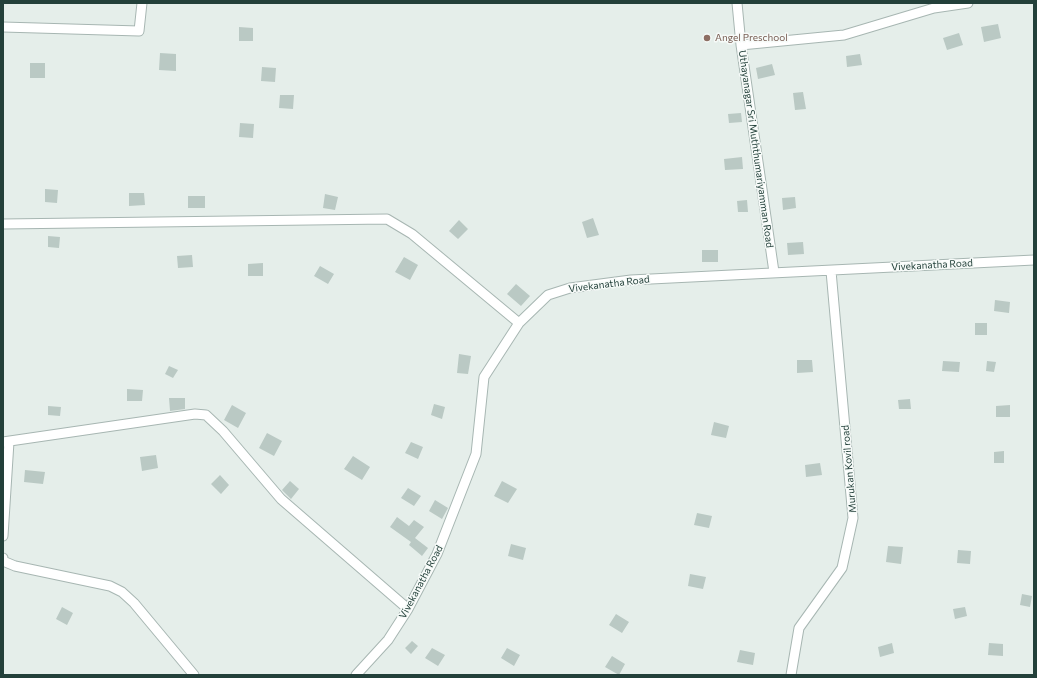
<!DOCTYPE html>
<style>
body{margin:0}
#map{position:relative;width:1037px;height:678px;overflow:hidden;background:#e5eeea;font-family:Commissioner,sans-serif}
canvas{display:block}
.frame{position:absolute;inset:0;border:4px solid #23403a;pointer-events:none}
</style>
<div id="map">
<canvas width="1037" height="678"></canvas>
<div class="frame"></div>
</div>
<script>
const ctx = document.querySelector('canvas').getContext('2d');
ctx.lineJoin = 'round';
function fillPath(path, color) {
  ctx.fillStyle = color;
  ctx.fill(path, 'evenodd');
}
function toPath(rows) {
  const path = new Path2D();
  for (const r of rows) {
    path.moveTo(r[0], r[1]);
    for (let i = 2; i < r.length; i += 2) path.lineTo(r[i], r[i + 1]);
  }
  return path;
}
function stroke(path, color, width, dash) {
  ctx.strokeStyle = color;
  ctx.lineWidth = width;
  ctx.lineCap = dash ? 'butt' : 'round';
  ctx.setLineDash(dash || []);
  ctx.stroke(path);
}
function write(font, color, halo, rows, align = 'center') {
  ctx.font = font + ' Commissioner,sans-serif';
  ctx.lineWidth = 3;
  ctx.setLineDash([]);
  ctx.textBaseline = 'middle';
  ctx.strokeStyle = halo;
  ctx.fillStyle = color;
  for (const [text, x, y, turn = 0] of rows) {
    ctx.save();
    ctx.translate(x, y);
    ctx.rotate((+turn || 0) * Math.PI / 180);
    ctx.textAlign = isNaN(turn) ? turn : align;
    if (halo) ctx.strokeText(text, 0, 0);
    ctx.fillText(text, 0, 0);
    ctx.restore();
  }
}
fillPath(toPath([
 [998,24,1001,38,984,42,981,27],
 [239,27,253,28,253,41,239,41],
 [959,33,963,45,947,50,943,38],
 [160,53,176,54,176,71,159,70],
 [860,54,862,65,847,67,846,56],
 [30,63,45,63,45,78,30,78],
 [772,64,775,75,758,79,756,68],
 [262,67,276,68,275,82,261,81],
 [803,92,806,109,795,110,793,93],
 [280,95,294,95,293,109,279,108],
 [741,113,742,122,729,123,728,114],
 [240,123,254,124,253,138,239,137],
 [742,157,743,169,725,170,724,159],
 [45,189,58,190,57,203,45,202],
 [129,193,144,193,145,205,129,206],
 [325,194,338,197,335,210,323,208],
 [188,196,205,196,205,208,188,208],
 [795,197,796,208,783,210,782,198],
 [747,200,748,212,738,212,737,201],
 [593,218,599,235,587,238,582,222],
 [459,220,468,229,458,239,449,231],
 [48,236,60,237,59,248,48,247],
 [803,242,804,254,788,255,787,243],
 [702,250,718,250,718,262,702,262],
 [192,255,193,267,178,268,177,256],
 [404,257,418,265,410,280,395,272],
 [263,263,263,276,248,276,248,264],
 [320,266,334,274,328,284,314,276],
 [516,284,530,296,521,306,507,294],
 [995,300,1010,302,1009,313,994,311],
 [975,323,987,323,987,335,975,335],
 [459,354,471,356,468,374,457,373],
 [797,360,812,360,813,372,797,373],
 [943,361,960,362,959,372,942,371],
 [987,361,996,362,994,372,986,371],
 [169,366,178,370,173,378,165,374],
 [127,389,143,390,142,401,127,401],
 [169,398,185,398,185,409,170,411],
 [910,399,911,409,899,409,898,400],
 [434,404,445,407,442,419,431,415],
 [232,405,246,413,238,428,224,420],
 [1010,405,1010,417,996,417,996,406],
 [48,406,61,407,60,416,48,415],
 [714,422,729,426,726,438,711,435],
 [267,433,282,441,274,456,259,448],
 [411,442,423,447,418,459,405,453],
 [1004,451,1004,463,994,463,994,452],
 [156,455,158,468,142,471,140,457],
 [353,456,370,467,362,480,344,469],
 [820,463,822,475,806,477,805,465],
 [25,470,45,472,43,484,24,482],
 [220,475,229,485,221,494,211,484],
 [290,481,299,489,291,499,282,490],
 [502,481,517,489,508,503,494,496],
 [408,488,421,496,414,506,401,498],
 [435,500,448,508,442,519,429,511],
 [697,513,712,516,709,528,694,525],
 [397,517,409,526,414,520,424,527,415,538,428,548,422,556,409,545,411,542,390,527],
 [511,544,526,548,523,560,508,556],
 [888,546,903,547,901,564,886,562],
 [958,550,971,551,970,564,957,563],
 [690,574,706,577,703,589,688,586],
 [1022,594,1032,596,1030,607,1020,605],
 [62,607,73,613,67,625,56,619],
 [965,607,967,616,955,619,953,609],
 [616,614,629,622,622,633,609,625],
 [412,641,418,646,411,654,405,648],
 [892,643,894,653,880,657,878,647],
 [989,643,1003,644,1003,656,988,655],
 [432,648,445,655,438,666,425,658],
 [507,648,520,655,514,666,501,658],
 [740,650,755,653,753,665,737,662],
 [612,656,625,664,619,675,605,667]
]), '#bac9c4');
const minor = toPath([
 [737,3,741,45,774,272],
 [3,27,139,31,142,3],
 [741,45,844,35,934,8,968,3],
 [3,224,387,219,412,234,519,323],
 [3,442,195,414,206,415,223,431,281,499,408,609],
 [3,536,9,442],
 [3,558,3,561,15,566,110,586,122,592,134,603,194,675],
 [356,675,388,640,408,609,437,554,476,454,484,377,519,323,548,295,570,288,631,280,1034,260],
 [791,675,799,628,842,568,853,518,831,271]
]);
stroke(minor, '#a7b6b2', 11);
stroke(minor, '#fff', 9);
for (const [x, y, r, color] of [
 [707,38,4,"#8d6e63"]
]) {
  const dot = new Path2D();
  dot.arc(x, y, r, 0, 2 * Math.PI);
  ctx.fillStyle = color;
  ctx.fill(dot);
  stroke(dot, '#f6faf8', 1.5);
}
write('10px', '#785e54', '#f6faf8', [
 ["Angel Preschool",715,38]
], 'left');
write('10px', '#23403a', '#f6faf8', [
 ["Uthayanagar Sri Muththumariyamman Road",756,149,82],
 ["Vivekanatha Road",932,265,-3],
 ["Vivekanatha Road",609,284,-7],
 ["Murukan Kovil road",849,469,-95],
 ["Vivekanatha Road",421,582,-62]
]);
</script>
